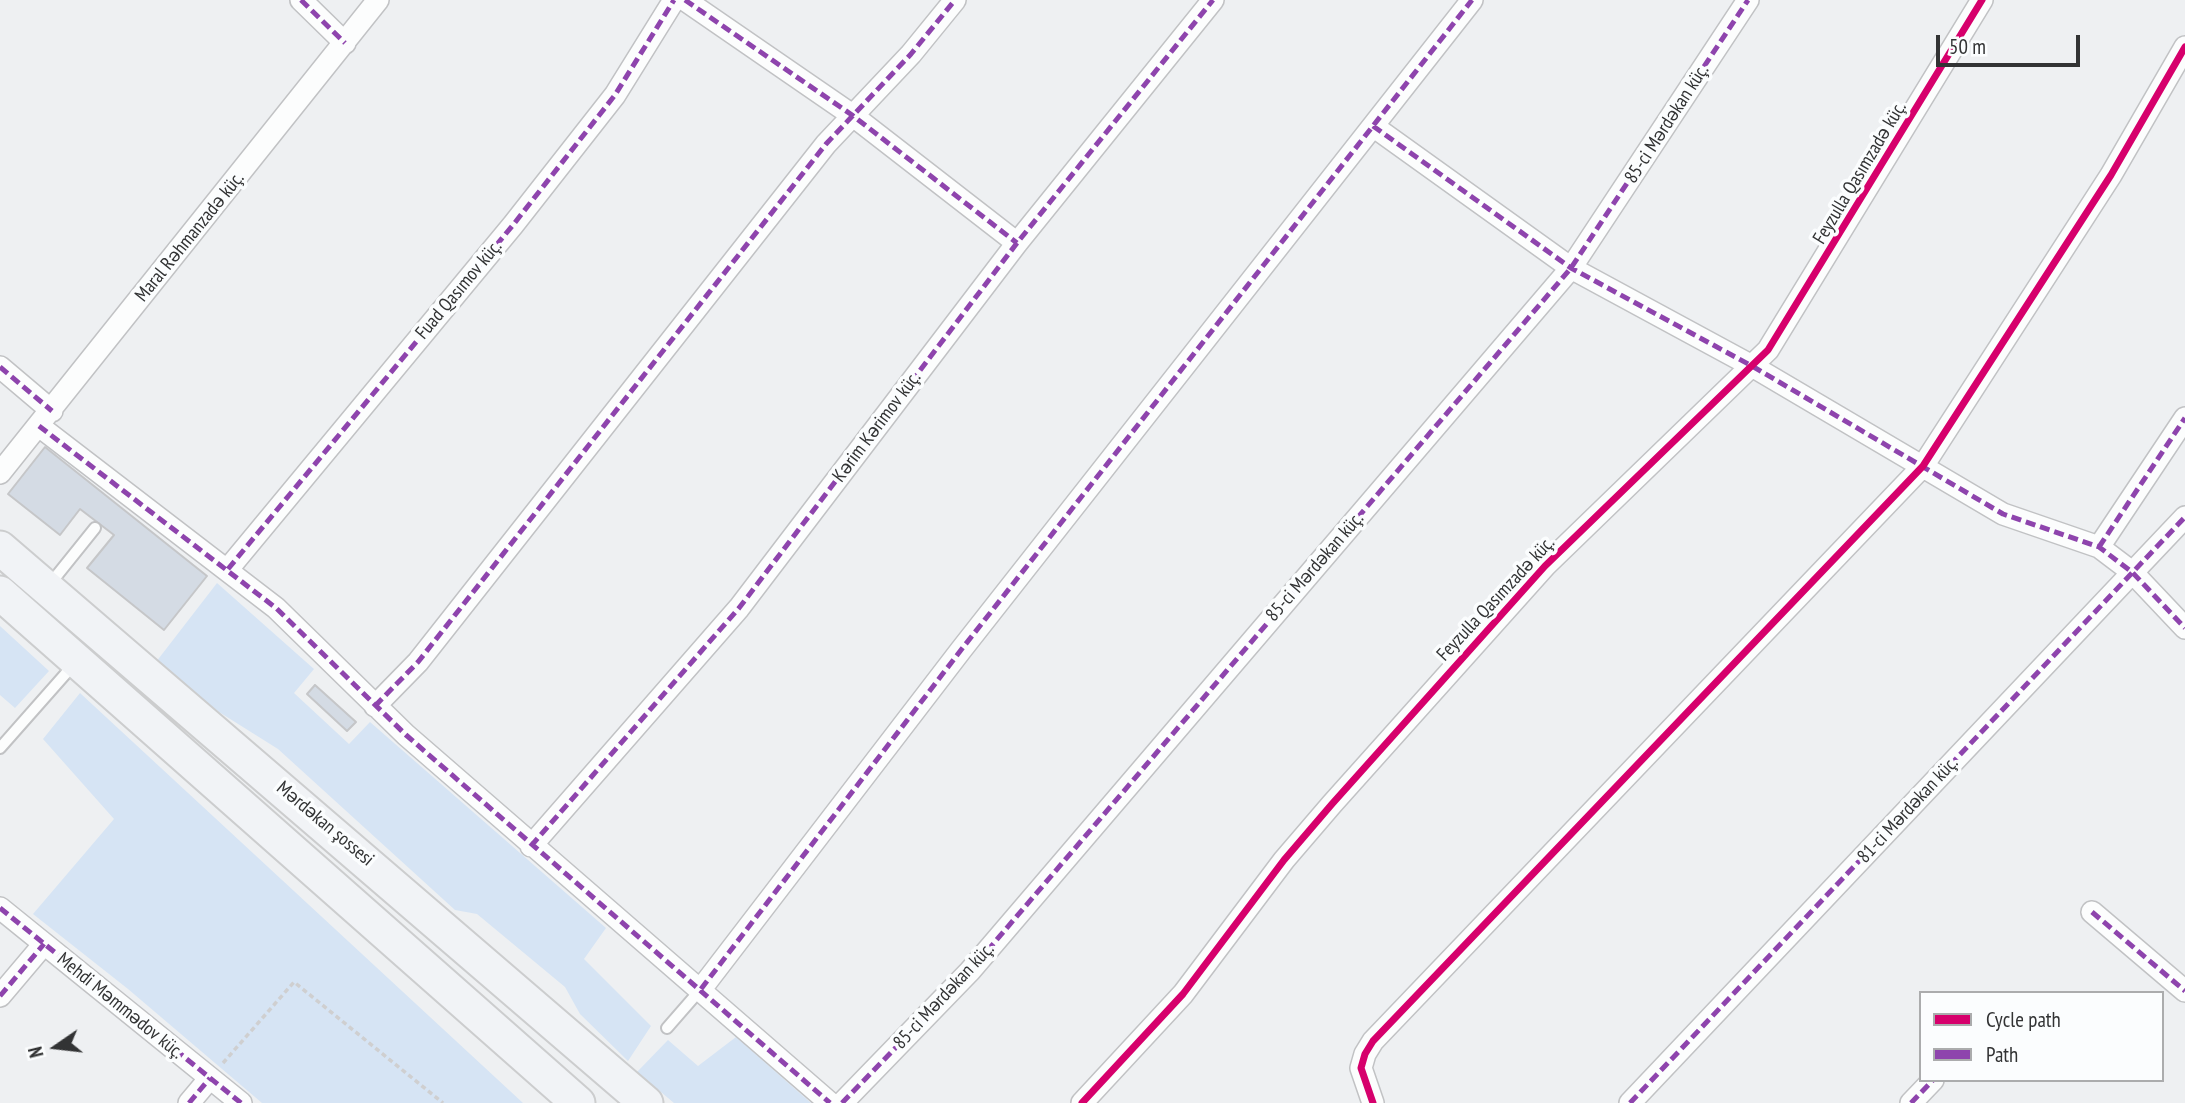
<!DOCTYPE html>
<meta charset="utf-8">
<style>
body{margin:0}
#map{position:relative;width:2185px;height:1103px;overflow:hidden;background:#eef0f2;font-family:"PT Sans Narrow",sans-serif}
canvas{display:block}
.legend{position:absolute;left:1919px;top:991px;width:245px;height:91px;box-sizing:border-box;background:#fbfdfe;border:2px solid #abacad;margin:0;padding:9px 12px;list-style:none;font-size:21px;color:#323334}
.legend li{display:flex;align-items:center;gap:14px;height:35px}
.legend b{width:35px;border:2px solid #abacad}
.north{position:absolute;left:21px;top:1012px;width:70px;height:70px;-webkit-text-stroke:5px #fbfdfe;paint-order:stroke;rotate:256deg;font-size:19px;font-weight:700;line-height:28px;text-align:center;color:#323334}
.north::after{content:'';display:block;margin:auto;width:24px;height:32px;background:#323334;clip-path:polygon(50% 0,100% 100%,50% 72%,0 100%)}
.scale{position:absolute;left:1936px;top:35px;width:144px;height:32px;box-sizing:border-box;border:4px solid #323334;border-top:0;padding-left:9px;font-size:21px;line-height:24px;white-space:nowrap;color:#323334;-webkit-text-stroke:5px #fbfdfe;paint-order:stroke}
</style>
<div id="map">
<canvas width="2185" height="1103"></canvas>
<ul class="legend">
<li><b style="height:9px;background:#d6006c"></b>Cycle path</li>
<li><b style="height:9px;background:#8e44ad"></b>Path</li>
</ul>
<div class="north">N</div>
<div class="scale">50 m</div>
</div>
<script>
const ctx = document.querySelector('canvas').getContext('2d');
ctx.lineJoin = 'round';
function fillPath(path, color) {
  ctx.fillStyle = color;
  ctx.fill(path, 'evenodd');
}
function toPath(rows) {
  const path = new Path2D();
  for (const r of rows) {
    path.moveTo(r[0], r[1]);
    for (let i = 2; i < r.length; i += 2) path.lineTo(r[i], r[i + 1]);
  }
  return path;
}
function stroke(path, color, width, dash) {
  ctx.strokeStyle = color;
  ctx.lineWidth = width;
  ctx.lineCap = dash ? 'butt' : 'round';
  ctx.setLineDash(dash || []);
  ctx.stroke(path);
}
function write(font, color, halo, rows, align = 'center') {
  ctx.font = font + ' "PT Sans Narrow",sans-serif';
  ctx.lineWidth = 7;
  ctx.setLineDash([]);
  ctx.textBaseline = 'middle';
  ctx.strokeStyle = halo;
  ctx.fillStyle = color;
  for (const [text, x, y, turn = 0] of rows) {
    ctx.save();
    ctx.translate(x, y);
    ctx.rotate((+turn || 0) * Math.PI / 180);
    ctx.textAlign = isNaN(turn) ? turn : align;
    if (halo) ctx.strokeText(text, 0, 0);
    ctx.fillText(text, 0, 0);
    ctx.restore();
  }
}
fillPath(toPath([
 [217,583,314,669,294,693,349,744,370,722,606,928,584,959,651,1026,628,1061,580,1014,565,987,477,914,455,910,278,749,219,712,156,662],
 [0,626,49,671,15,708,0,695],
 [80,693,523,1103,262,1103,128,989,33,914,114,819,43,739],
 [736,1037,811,1103,674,1103,637,1072,668,1040,698,1066]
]), '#d6e4f4');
const building = toPath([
 [45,447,207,576,164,630,87,568,114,535,80,509,60,535,8,494,45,447],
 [315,685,356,722,347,731,307,694,315,685]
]);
fillPath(building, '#d4dbe4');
stroke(building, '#c5c6c8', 2);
const lane = toPath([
 [50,584,95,528],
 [0,748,76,662],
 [667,1028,701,989]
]);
const street = toPath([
 [301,0,345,43],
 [685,0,852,115,1017,243],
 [1373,126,1571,268,1752,366,2003,514,2099,547,2132,572,2185,628],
 [0,367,52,411],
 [39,426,276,608,406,735,830,1103],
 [0,473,378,0],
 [2099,547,2185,418],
 [228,569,513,225,615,95,674,0],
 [375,706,418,662,826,144,911,54,955,0],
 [531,846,739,608,1017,243,1213,0],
 [0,908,241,1103],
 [2092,912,2185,991],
 [701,989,961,650,1472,0],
 [0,996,44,944],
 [189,1103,210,1078],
 [842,1103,970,971,1571,268,1748,0],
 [1082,1103,1183,994,1284,860,1332,804,1545,566,1768,350,1982,0],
 [1373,1103,1361,1068,1365,1054,1373,1041,1923,466,2111,175,2185,47],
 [1630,1103,2185,517],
 [1911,1103,1933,1080]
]);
const primary = toPath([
 [0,548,646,1103],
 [0,593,578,1103]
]);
stroke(lane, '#c1c2c4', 14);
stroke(street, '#c1c2c4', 24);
stroke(primary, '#cccdce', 37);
stroke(toPath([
 [223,1063,294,982,443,1103]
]), '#cfcfd0', 3.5, [5, 3.5]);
stroke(lane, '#fcfdfd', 10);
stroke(street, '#fcfdfd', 21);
stroke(primary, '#f1f3f6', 33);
stroke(toPath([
 [301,0,345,43],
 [685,0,852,115,1017,243],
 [1373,126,1571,268,1752,366,2003,514,2099,547,2132,572,2185,628],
 [0,367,52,411],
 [39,426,276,608,406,735,830,1103],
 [2099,547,2185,418],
 [228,569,513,225,615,95,674,0],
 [375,706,418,662,826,144,911,54,955,0],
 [531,846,739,608,1017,243,1213,0],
 [0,908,241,1103],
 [2092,912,2185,991],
 [701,989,961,650,1472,0],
 [0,996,44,944],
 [189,1103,210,1078],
 [842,1103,970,971,1571,268,1748,0],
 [1630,1103,2185,517],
 [1911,1103,1933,1080]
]), '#8e44ad', 5, [10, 5]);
stroke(toPath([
 [1082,1103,1183,994,1284,860,1332,804,1545,566,1768,350,1982,0],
 [1373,1103,1361,1068,1365,1054,1373,1041,1923,466,2111,175,2185,47]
]), '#d6006c', 7);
write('19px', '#323334', '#fbfdfe', [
 ["85-ci Mərdəkan küç.",1667,124,-57],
 ["Feyzulla Qasımzadə küç.",1860,173,-59],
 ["Maral Rəhmanzadə küç.",190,237,-51],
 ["Fuad Qasımov küç.",459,290,-50],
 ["Kərim Kərimov küç.",877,427,-53],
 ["85-ci Mərdəkan küç.",1315,567,-49],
 ["Feyzulla Qasımzadə küç.",1496,599,-47],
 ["81-ci Mərdəkan küç.",1908,810,-47],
 ["Mərdəkan şossesi",325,824,40],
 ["85-ci Mərdəkan küç.",944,996,-47],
 ["Mehdi Məmmədov küç.",120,1006,39]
]);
</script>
